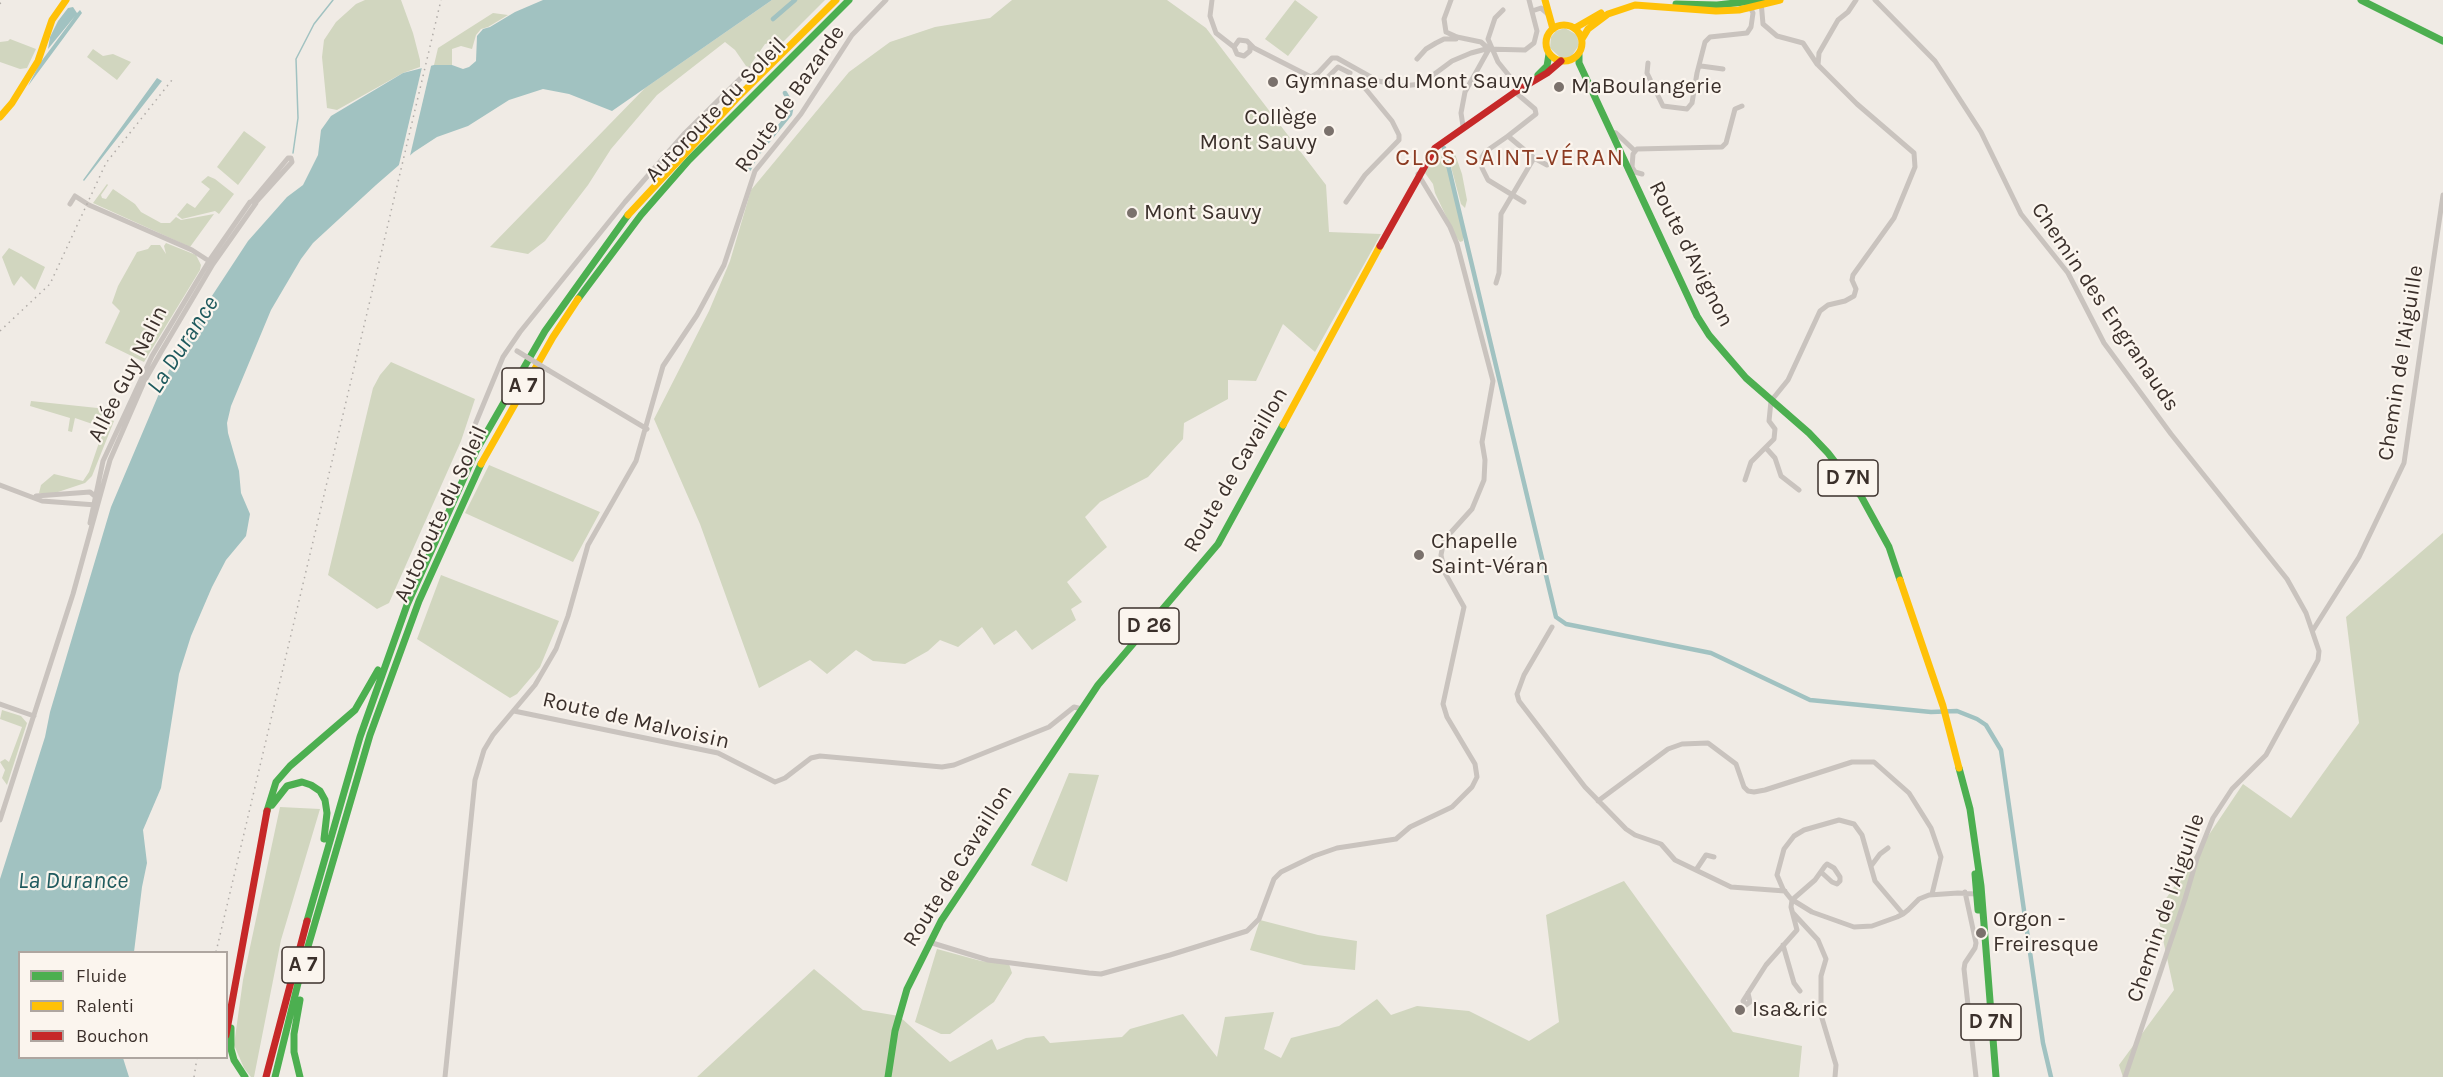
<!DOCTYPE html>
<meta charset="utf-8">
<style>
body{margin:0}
#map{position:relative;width:2443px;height:1077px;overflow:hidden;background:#f0ebe5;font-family:Karla,sans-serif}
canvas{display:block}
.legend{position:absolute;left:18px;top:951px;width:210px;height:108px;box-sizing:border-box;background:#fbf5ee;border:2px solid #aea6a0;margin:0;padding:8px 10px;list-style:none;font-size:18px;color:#3b302b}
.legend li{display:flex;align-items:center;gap:12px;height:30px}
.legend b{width:30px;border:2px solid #aea6a0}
</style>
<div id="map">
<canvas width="2443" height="1077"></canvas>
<ul class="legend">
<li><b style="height:8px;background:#4caf50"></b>Fluide</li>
<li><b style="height:8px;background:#ffc107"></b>Ralenti</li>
<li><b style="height:8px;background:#c62828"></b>Bouchon</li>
</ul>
</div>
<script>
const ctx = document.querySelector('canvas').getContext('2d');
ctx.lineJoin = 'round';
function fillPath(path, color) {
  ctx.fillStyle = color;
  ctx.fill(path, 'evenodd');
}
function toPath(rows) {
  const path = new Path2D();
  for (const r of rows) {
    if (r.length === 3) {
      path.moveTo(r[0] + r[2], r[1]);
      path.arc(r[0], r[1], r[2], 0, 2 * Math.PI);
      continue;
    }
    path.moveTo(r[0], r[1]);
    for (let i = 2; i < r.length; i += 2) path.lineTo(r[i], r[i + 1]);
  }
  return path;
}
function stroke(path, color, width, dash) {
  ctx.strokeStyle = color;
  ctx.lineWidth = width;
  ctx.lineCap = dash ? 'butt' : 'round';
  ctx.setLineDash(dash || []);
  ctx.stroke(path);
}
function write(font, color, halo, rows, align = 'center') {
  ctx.font = font + ' Karla,sans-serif';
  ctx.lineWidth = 4.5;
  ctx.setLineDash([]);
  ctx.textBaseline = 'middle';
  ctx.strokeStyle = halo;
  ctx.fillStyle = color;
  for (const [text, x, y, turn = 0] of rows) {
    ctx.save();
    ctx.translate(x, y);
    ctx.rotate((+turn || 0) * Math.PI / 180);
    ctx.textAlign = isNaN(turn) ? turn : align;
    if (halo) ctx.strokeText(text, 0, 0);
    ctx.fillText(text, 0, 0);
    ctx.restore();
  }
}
fillPath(toPath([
 [365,0,401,0,413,33,420,60,420,67,403,73,337,110,327,108,322,57,324,40,336,22,356,4],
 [772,0,825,0,781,44,772,42,765,44,749,67,746,66,735,50,725,42,657,95,611,149,588,185,545,241,528,254,490,247,645,88],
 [1012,0,1167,0,1206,28,1326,185,1329,232,1381,234,1315,352,1283,324,1256,381,1228,380,1228,399,1184,423,1183,439,1148,477,1100,502,1085,517,1107,547,1067,582,1082,602,1071,609,1076,620,1032,650,1016,630,994,645,982,627,958,647,940,640,928,651,905,664,873,661,856,650,827,674,810,660,759,688,700,524,654,419,709,311,730,261,751,190,849,72,890,42,935,27,990,18],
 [1295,0,1318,17,1288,56,1265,39],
 [493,13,508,15,488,27,481,29,476,35,472,49,461,46,452,49,452,65,434,65,438,48],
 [1565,28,1577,35,1579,45,1571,57,1561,58,1550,48,1551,37,1556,31],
 [10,39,36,49,27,68,20,69,0,62,0,42,8,41],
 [93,49,103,56,113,54,131,62,117,80,87,57],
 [244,131,266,147,238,185,217,167],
 [1446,148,1452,149,1455,154,1462,174,1467,200,1465,208,1461,204],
 [1444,154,1463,234,1463,241,1460,242,1456,237,1435,193,1433,184,1425,173,1426,168,1438,155],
 [208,176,215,179,234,194,219,214,215,211,182,219,177,215,187,203,195,208,210,189,201,182],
 [107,184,108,185,101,195,102,198,106,199,113,189,135,204,141,212,161,223,170,223,176,217,181,220,214,214,190,247,93,203],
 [166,243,196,255,201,265,200,270,144,362,105,343,120,311,112,303,118,286,137,252,148,249,151,245,160,245,166,254,164,246],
 [9,248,45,267,35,290,21,276,14,286,12,283,2,257],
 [391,362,475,399,461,441,389,603,377,609,328,575,373,388,380,375],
 [31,401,107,409,100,417,114,421,92,476,85,483,49,495,39,493,41,485,54,474,83,481,89,472,104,428,75,418,72,432,68,431,70,418,30,406],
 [489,465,600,512,573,562,465,513],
 [2443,533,2443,1077,2123,1077,2119,1065,2174,990,2157,912,2243,784,2291,818,2359,723,2346,617],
 [441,575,559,621,540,667,517,694,510,698,417,639],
 [2,710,21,716,27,723,7,785,2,778,5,770,0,762,5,759,9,762,22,727,0,719],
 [1069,773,1099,775,1067,882,1031,865],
 [280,807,320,809,281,940,254,1077,251,1077,244,1068,234,1045,243,980],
 [1624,881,1733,1032,1802,1046,1799,1077,697,1077,814,969,863,1010,899,1016,950,1062,992,1039,997,1050,1026,1038,1044,1036,1050,1043,1122,1037,1130,1029,1183,1014,1217,1057,1225,1017,1274,1012,1264,1049,1281,1058,1291,1038,1339,1026,1377,999,1391,1015,1417,1006,1469,1011,1529,1041,1559,1022,1546,915],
 [1260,920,1318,935,1357,941,1355,970,1304,965,1250,950],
 [937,949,981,961,1009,964,1012,973,994,1002,950,1034,941,1034,915,1022]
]), '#d1d6bf');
fillPath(toPath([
 [543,0,772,0,612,111,569,94,543,89,509,100,468,126,437,137,414,152,376,185,313,243,301,259,271,310,231,406,227,423,228,433,239,471,241,493,250,514,246,536,226,560,212,587,191,636,179,674,161,788,143,830,147,863,142,887,134,952,20,952,20,1058,123,1058,129,1077,0,1077,0,879,45,737,50,712,111,507,169,370,206,305,248,241,287,197,303,185,318,155,321,130,331,116,403,73,434,65,452,65,463,69,469,67,476,61,477,36,483,29,490,27,515,12],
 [73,7,77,13,80,10,82,13,28,86,40,63,75,16,48,49,50,37,58,21,68,8],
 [157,78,162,81,84,181,83,180]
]), '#a1c2c1');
fillPath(toPath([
 [432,62,409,160,398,169,423,63]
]), '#f0ebe5');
stroke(toPath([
 [293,153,298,118,296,59,314,24,333,0]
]), '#a1c2c1', 1.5);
stroke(toPath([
 [773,19,795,0],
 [1444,148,1556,617,1566,624,1711,653,1810,700,1931,712,1957,711,1977,719,1986,725,2001,750,2043,1043,2051,1077],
 [749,169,757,154,790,114,792,105,785,93]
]), '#a1c2c1', 4.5);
stroke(toPath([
 [1212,0,1210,16,1216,33,1234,47],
 [1451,0,1444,19,1446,32,1457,37,1481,42,1489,49],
 [1875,0,1935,61,1981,132,2021,214,2068,273,2104,343,2171,434,2287,579,2306,613,2319,651,2318,660,2266,755,2232,789,2213,818,2197,858,2185,899,2125,1077],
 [1761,1,1763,24,1777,36,1803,43,1817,64],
 [1503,10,1495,18,1488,39,1498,62,1511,78,1523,87],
 [1532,11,1541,8,1548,14],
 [1234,47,1239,40,1247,41,1254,48,1311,77,1321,84,1338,67,1350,73],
 [1234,47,1237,54,1244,56,1250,51,1250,45],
 [1417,59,1426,49,1436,43,1444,39,1456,39],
 [1648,63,1647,73,1663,106,1687,109,1692,103,1697,73,1705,42,1710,37,1747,33,1751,27,1753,13,1749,5],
 [1701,66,1723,69],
 [1311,77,1318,73,1332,58,1337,58,1378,81,1403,86,1421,84,1452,61,1471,53,1486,49,1525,50,1534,43,1537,31,1529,0],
 [1463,126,1461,113,1465,92,1489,49],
 [1611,132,1616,133,1635,151],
 [1508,136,1485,152,1482,157,1482,168,1488,180,1524,202],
 [1534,158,1547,165],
 [1632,167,1635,172,1642,174],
 [1628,170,1632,167,1633,154,1637,149,1722,147,1726,143,1735,109,1742,106],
 [253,200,288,158,291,158,292,162,256,202],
 [1346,202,1365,175,1399,140,1399,135,1392,121,1364,87,1362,82,1365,74],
 [70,204,75,196,89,205,192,250,212,263],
 [1496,283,1499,273,1501,214,1534,158,1508,136,1536,114,1535,109,1515,92],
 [548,370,647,429],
 [472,432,503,357,520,332,625,202,685,133,754,65],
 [1766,448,1775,458,1781,476,1799,490],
 [1745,480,1751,462,1774,439,1775,429,1769,421,1771,401,1788,380,1820,311,1828,305,1845,301,1854,296,1856,289,1852,280,1853,275,1894,218,1915,167,1914,153,1857,104,1818,65,1819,53,1838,20,1848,12,1856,0],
 [0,485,42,501,96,505],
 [36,496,90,492,96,497],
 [90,523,103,461,152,356,209,261,250,202,255,200],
 [1552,627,1524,675,1517,694,1519,701,1585,787,1626,829,1635,835,1661,844,1675,860,1731,887,1785,891],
 [2313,630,2359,557,2404,463,2443,195],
 [0,704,34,716],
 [514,711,718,753,775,782,785,778,811,758,820,756,942,767,954,765,1049,727,1074,707,1082,709],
 [1598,801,1668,749,1682,744,1708,743,1736,764,1744,787,1748,791,1754,792,1765,790,1852,762,1874,762,1909,793,1931,828,1941,857,1932,894],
 [0,820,73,594,110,460,144,382,161,352,213,264,256,203,255,200],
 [1871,866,1880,854,1888,848],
 [1696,870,1706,855,1714,857],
 [1965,892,1976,943,1975,948,1965,963,1964,969,1976,1077],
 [1792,900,1815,880,1825,866,1827,864,1834,868,1840,877,1840,881,1837,884,1832,882,1821,872],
 [1793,913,1818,940,1826,959,1821,976,1821,1015,1836,1065,1835,1077],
 [1903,914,1875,881,1862,835,1854,824,1839,820,1804,830,1794,836,1784,849,1777,875,1783,889,1791,899,1812,912,1854,927,1872,926,1897,917,1903,914,1908,910,1919,899,1929,895,1958,893,1976,894],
 [929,942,988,960,1089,973,1101,974,1170,955,1247,931,1259,919,1274,879,1281,872,1314,856,1337,848,1396,839,1410,827,1452,807,1472,787,1477,777,1475,764,1447,717,1443,704,1464,607,1445,573,1441,555,1444,540,1472,509,1484,480,1485,460,1482,442,1493,381,1457,244,1450,227,1418,174],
 [1783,945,1794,983,1800,991],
 [1748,993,1750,1002,1746,1005,1743,1001,1766,965,1797,930,1791,907,1792,900],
 [445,1077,475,780,484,750,493,735,535,685,556,649,568,616,588,545,636,461,663,366,697,315,724,265,755,171,801,114,852,35,886,0]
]), '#c9c3be', 5);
stroke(toPath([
 [2361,0,2443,41],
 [1676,4,1717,5,1762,0],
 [1579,55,1579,63,1697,316,1709,335,1746,378,1809,433,1828,453,1861,496,1889,547,1900,580],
 [1538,75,1547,66,1549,54],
 [578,299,641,215,689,160,849,0],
 [1959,768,1970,809,1981,886,1996,1077],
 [272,805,287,786,302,782,311,785,320,791,325,800,327,813,324,839],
 [267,811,276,782,290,766,355,710,378,670],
 [1975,874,1978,910],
 [307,921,360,737,407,605,476,451,545,331,628,215],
 [300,1000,294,1034,294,1052,300,1077],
 [231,1028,231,1049,234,1060,245,1077],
 [275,1077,302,967,370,735,419,601,481,464],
 [888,1077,895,1031,907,989,941,921,1098,685,1218,544,1283,425]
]), '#4caf50', 7);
stroke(toPath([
 [1545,0,1553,29],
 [1564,43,18],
 [1575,28,1601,13],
 [1582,39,1588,29,1608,14,1635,5,1716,11,1739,10,1780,0],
 [0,117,12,103,38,61,52,20,66,0],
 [628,215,736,99,836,0],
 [1283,425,1380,246],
 [481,464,553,337,578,299],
 [1900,580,1943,706,1959,768]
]), '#ffc107', 7);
stroke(toPath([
 [1380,246,1435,148,1515,92,1547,73,1561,61],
 [226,1035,267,811],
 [266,1077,307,921]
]), '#c62828', 7);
stroke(toPath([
 [0,4,2,0],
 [0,331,50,284,106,163,172,80],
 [216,952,441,0],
 [194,1077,197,1058]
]), '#b1aca8', 1.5, [1.5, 4.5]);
stroke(toPath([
 [517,351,548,370]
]), '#c9c3be', 5);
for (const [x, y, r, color] of [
 [1273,82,6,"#7a716c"],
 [1559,87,6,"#7a716c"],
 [1329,131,6,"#7a716c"],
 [1132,213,6,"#7a716c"],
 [1419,555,6,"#7a716c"],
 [1981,933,6,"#7a716c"],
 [1740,1010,6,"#7a716c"]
]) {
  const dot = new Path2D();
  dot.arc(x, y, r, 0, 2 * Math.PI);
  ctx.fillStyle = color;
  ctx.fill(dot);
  stroke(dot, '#fbf5ee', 2);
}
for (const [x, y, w] of [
 [523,386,42],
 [1848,478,60],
 [1149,626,60],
 [303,965,42],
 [1991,1022,60]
]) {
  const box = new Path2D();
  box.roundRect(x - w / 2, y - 18, w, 36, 4.5);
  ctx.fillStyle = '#fbf5ee';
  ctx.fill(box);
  stroke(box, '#3b302b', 1.5);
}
write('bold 21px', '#3b302b', null, [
 ["A 7",523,386],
 ["D 7N",1848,478],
 ["D 26",1149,626],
 ["A 7",303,965],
 ["D 7N",1991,1022]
]);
write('22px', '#3b302b', '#fbf5ee', [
 ["Gymnase du Mont Sauvy",1285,82],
 ["MaBoulangerie",1571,87],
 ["Collège",1317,118,"right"],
 ["Mont Sauvy",1317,143,"right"],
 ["Mont Sauvy",1144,213],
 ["Chapelle",1431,542],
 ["Saint-Véran",1431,567],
 ["Orgon -",1993,920],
 ["Freiresque",1993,945],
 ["Isa&ric",1752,1010]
], 'left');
write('22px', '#3b302b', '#fbf5ee', [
 ["Route de Bazarde",790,99,-55],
 ["Autoroute du Soleil",716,110,-46],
 ["Route d'Avignon",1691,254,63],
 ["Chemin des Engranauds",2105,307,56],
 ["Chemin de l'Aiguille",2401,363,-81],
 ["Allée Guy Nalin",128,374,-63],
 ["Route de Cavaillon",1236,470,-60],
 ["Autoroute du Soleil",441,514,-65],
 ["Route de Malvoisin",636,721,13],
 ["Route de Cavaillon",958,866,-58],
 ["Chemin de l'Aiguille",2166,908,-71]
]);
ctx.letterSpacing = '1.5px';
write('24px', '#8c3b22', '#fbf5ee', [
 ["CLOS SAINT-VÉRAN",1510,158]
]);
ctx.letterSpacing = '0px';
write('italic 24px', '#1f5a5e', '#fbf5ee', [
 ["La Durance",183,345,-57],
 ["La Durance",73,881]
]);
</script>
